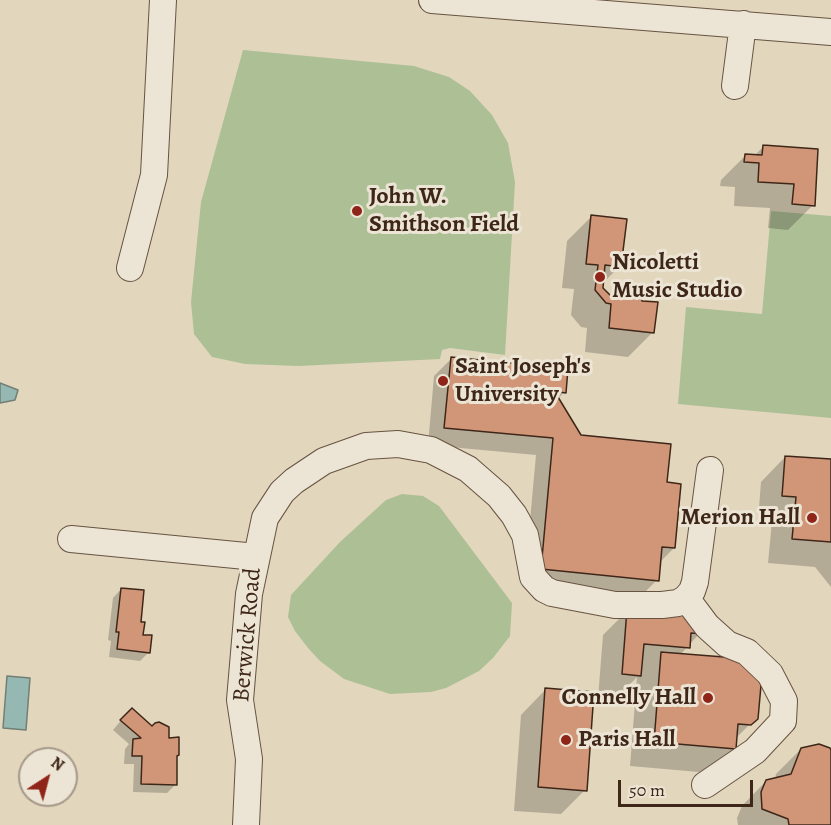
<!DOCTYPE html>
<style>
body{margin:0}
#map{position:relative;width:831px;height:825px;overflow:hidden;background:#e2d6bd;font-family:Alegreya,serif}
canvas{display:block}
.north{position:absolute;left:18px;top:747px;width:60px;height:60px;box-sizing:border-box;background:#ece4d4;border:2px solid #a69889;border-radius:50%;rotate:36deg;font-size:16px;font-weight:700;line-height:24px;text-align:center;color:#3e2718}
.north::after{content:'';display:block;margin:auto;width:21px;height:27px;background:#8f2418;clip-path:polygon(50% 0,100% 100%,50% 72%,0 100%)}
.scale{position:absolute;left:618px;top:780px;width:135px;height:27px;box-sizing:border-box;border:3px solid #3e2718;border-top:0;padding-left:8px;font-size:18px;line-height:21px;white-space:nowrap;color:#3e2718;-webkit-text-stroke:4px #ece4d4;paint-order:stroke}
</style>
<div id="map">
<canvas width="831" height="825"></canvas>
<div class="north">N</div>
<div class="scale">50 m</div>
</div>
<script>
const ctx = document.querySelector('canvas').getContext('2d');
ctx.lineJoin = 'round';
function fillPath(path, color) {
  ctx.fillStyle = color;
  ctx.fill(path, 'evenodd');
}
function toPath(rows) {
  const path = new Path2D();
  for (const r of rows) {
    path.moveTo(r[0], r[1]);
    for (let i = 2; i < r.length; i += 2) path.lineTo(r[i], r[i + 1]);
  }
  return path;
}
function stroke(path, color, width, dash) {
  ctx.strokeStyle = color;
  ctx.lineWidth = width;
  ctx.lineCap = dash ? 'butt' : 'round';
  ctx.setLineDash(dash || []);
  ctx.stroke(path);
}
function write(font, color, halo, rows, align = 'center') {
  ctx.font = font + ' Alegreya,serif';
  ctx.lineWidth = 6;
  ctx.setLineDash([]);
  ctx.textBaseline = 'middle';
  ctx.strokeStyle = halo;
  ctx.fillStyle = color;
  for (const [text, x, y, turn = 0] of rows) {
    ctx.save();
    ctx.translate(x, y);
    ctx.rotate((+turn || 0) * Math.PI / 180);
    ctx.textAlign = isNaN(turn) ? turn : align;
    if (halo) ctx.strokeText(text, 0, 0);
    ctx.fillText(text, 0, 0);
    ctx.restore();
  }
}
fillPath(toPath([
 [243,50,414,66,449,77,470,91,492,115,508,143,515,182,505,355,450,348,442,350,440,359,299,366,245,364,212,357,194,334,191,302,201,202],
 [771,211,831,216,831,418,678,404,686,307,762,314],
 [402,494,423,496,439,506,512,603,510,636,493,658,479,671,446,688,431,692,390,694,344,679,320,661,308,648,295,631,288,617,291,595,340,542,386,500]
]), '#adbf95');
const water = toPath([
 [0,383,18,390,15,400,0,403,0,383],
 [7,676,30,678,26,730,3,728,7,676]
]);
fillPath(water, '#95b9b2');
stroke(water, '#727f74', 1.5);
fillPath(toPath([
 [763,147,813,205,788,230,768,228,770,208,734,206,735,187,720,186,721,180,745,156,754,156],
 [592,216,620,266,602,284,601,288,611,298,614,299,617,296,653,332,628,357,585,352,587,328,581,327,571,315,574,289,562,288,567,241],
 [451,359,564,392,558,399,580,436,674,548,659,563,657,580,640,597,524,586,536,455,428,445,434,376],
 [785,457,831,461,831,587,815,567,768,563,772,521,758,520,761,482],
 [121,589,149,652,140,661,109,657,111,641,108,640,113,598],
 [628,610,700,633,680,655,756,718,735,739,735,748,710,773,630,766,637,677,615,700,598,698,603,635],
 [545,690,585,790,561,814,514,811,521,715],
 [123,718,168,740,175,757,176,784,167,793,133,792,134,764,124,764,125,749,129,744,113,730],
 [801,749,831,757,831,825,738,825,737,818,742,806,766,781,775,779,776,774]
]), '#0003');
const building = toPath([
 [763,145,818,149,815,206,792,204,794,184,758,182,759,163,744,162,745,154,762,155,763,145],
 [591,215,627,219,621,267,605,265,603,288,612,297,616,297,616,294,642,297,642,301,658,302,654,333,609,328,611,304,606,303,595,290,598,265,586,264,591,215],
 [451,357,568,369,566,393,559,392,558,397,581,435,671,444,667,482,681,484,675,548,662,547,659,581,541,569,553,438,444,428,451,357],
 [785,456,831,459,831,542,792,539,796,497,782,496,785,456],
 [121,588,144,590,141,622,145,622,143,635,152,635,150,653,117,649,119,632,116,632,121,588],
 [627,609,692,611,702,634,691,633,690,648,644,644,641,676,622,674,627,609],
 [661,652,749,659,762,674,758,719,751,725,738,724,736,749,654,742,661,652],
 [545,688,594,692,587,791,538,787,545,688],
 [132,708,152,726,155,723,159,722,169,727,169,738,179,737,179,755,177,756,177,785,141,784,142,756,132,756,133,739,141,738,120,720,132,708],
 [819,744,830,748,831,750,831,825,789,825,788,819,762,809,761,792,766,780,791,774,801,748,819,744]
]);
fillPath(building, '#d19578');
stroke(building, '#3e2718', 1.5);
const minor = toPath([
 [432,0,831,32],
 [735,86,743,24],
 [130,268,154,175,163,0],
 [71,539,256,557],
 [686,598,707,626,727,644,747,652,770,674,784,701,783,721,755,751,705,785],
 [246,825,249,759,240,700,249,594,265,518,282,492,294,481,324,461,366,446,398,444,431,450,468,469,499,496,514,515,525,535,533,577,544,589,552,593,615,605,662,605,678,603,686,598,692,591,695,582,710,470]
]);
stroke(minor, '#675341', 28);
stroke(minor, '#ece4d4', 26);
for (const [x, y, r, color] of [
 [357,211,6,"#8f2418"],
 [600,277,6,"#8f2418"],
 [443,381,6,"#8f2418"],
 [812,518,6,"#8f2418"],
 [708,698,6,"#8f2418"],
 [566,740,6,"#8f2418"]
]) {
  const dot = new Path2D();
  dot.arc(x, y, r, 0, 2 * Math.PI);
  ctx.fillStyle = color;
  ctx.fill(dot);
  stroke(dot, '#ece4d4', 2);
}
write('bold 24px', '#3e2718', '#ece4d4', [
 ["John W.",369,197],
 ["Smithson Field",369,225],
 ["Nicoletti",612,263],
 ["Music Studio",612,291],
 ["Saint Joseph's",455,367],
 ["University",455,395],
 ["Merion Hall",800,518,"right"],
 ["Connelly Hall",696,698,"right"],
 ["Paris Hall",578,740]
], 'left');
write('24px', '#3e2718', '#ece4d4', [
 ["Berwick Road",248,635,-85]
]);
</script>
